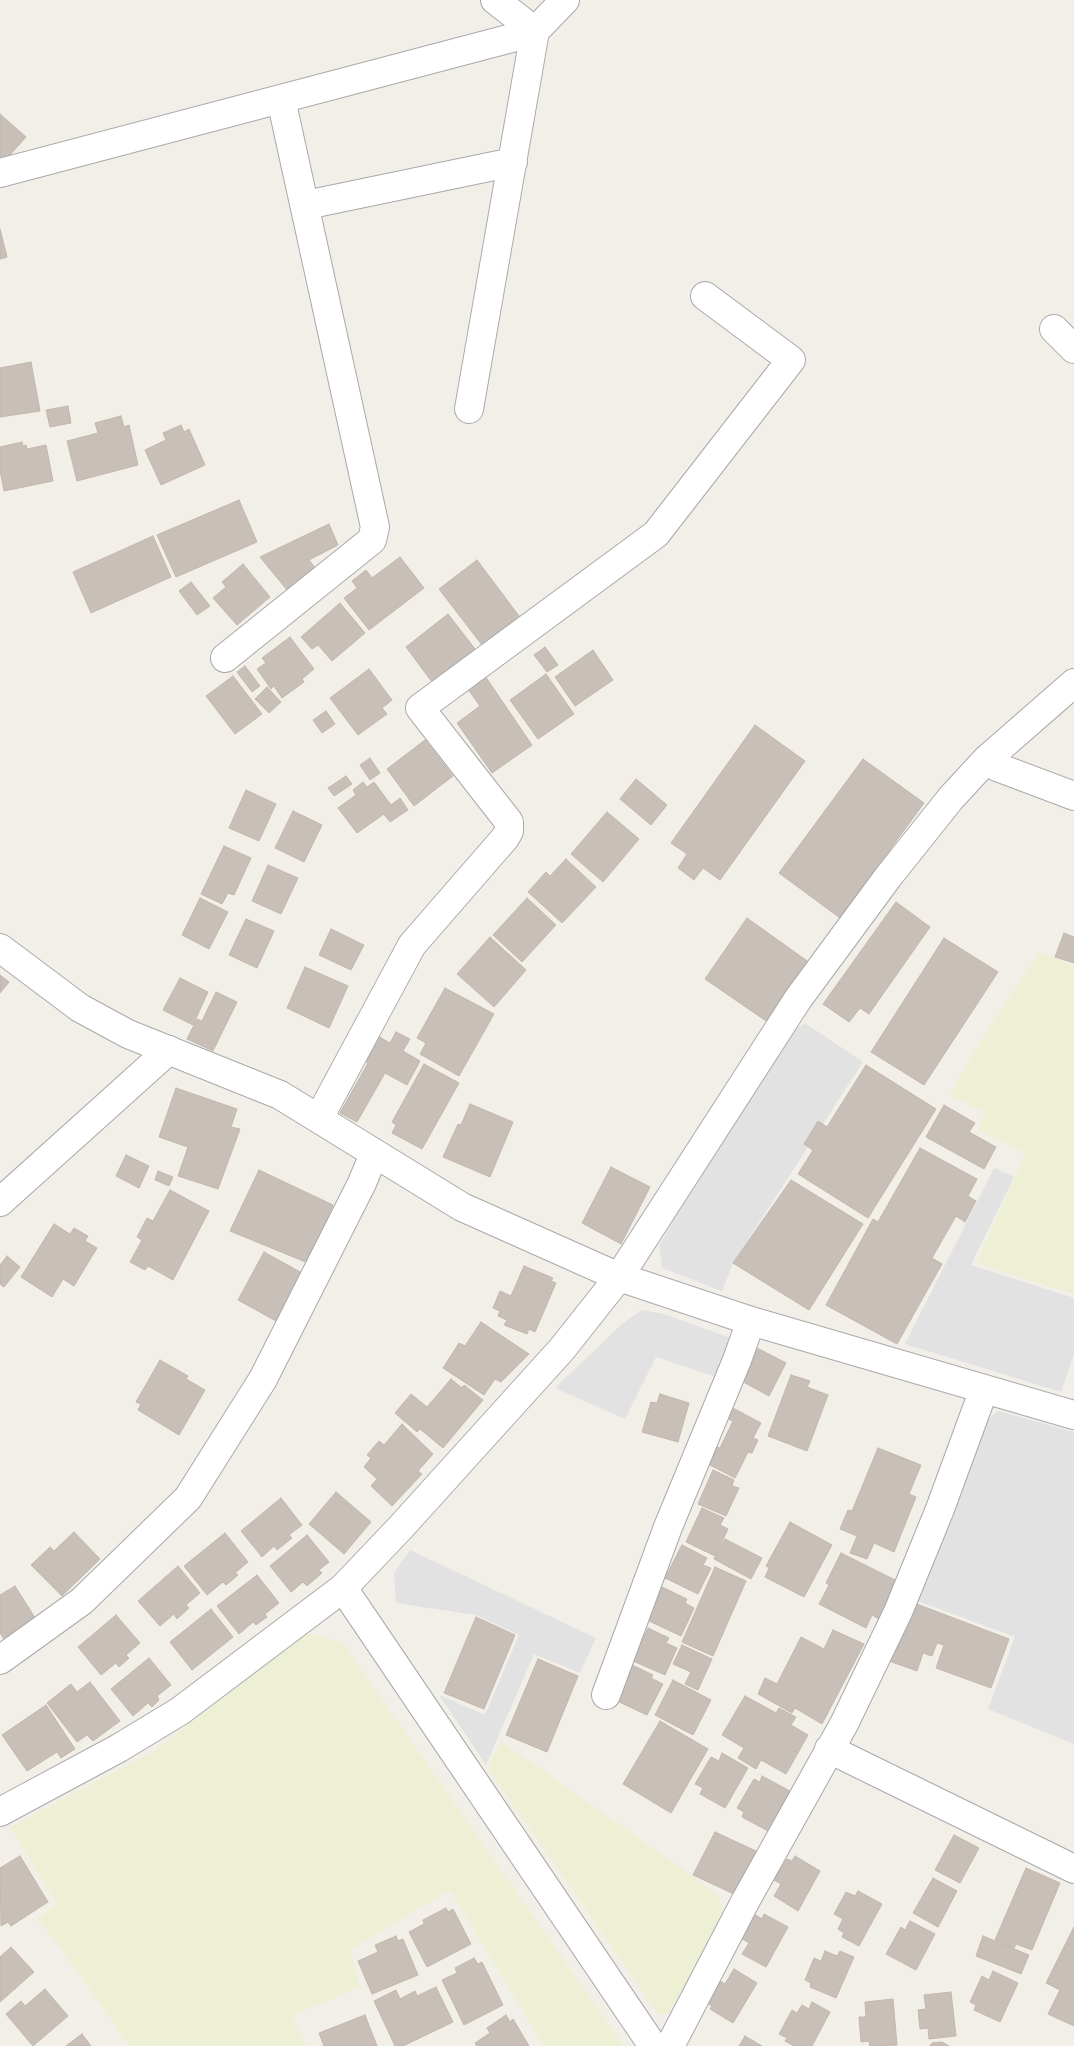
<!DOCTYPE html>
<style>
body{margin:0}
canvas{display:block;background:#f2efe9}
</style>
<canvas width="1074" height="2046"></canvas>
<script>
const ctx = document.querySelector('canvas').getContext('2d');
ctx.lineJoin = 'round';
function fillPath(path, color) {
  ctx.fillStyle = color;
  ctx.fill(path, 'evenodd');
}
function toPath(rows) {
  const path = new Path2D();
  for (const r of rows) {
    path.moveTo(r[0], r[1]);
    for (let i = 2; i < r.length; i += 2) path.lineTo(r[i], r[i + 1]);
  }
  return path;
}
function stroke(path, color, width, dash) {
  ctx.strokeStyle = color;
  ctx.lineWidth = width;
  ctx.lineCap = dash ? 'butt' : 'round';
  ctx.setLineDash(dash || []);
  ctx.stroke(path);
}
fillPath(toPath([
 [1039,952,1074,966,1074,1294,976,1263,1026,1153,978,1130,985,1112,949,1095,992,1023],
 [308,1633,343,1643,624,2046,544,2046,450,1890,351,1950,360,1987,292,2016,307,2046,129,2046,84,1980,38,1919,57,1904,10,1827,151,1753],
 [501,1741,719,1895,724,1915,668,2014,658,2014,488,1768]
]), '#eef0d5');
fillPath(toPath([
 [805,1023,863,1062,733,1263,722,1291,662,1268,659,1246,674,1219,794,1030],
 [994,1168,1014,1177,971,1265,1074,1298,1074,1354,1061,1392,905,1344],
 [642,1310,664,1314,739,1341,722,1379,656,1357,625,1419,555,1388,623,1323],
 [998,1411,1074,1432,1074,1744,988,1709,1015,1637,915,1600,980,1427],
 [410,1550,596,1638,580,1673,534,1654,486,1765,439,1695,485,1715,519,1635,476,1615,396,1603,394,1573]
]), '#e2e2e2');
const building = toPath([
 [0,114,26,137,1,165,0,164,0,114],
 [0,229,7,257,0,259,0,229],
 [31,362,40,411,0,417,0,368,31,362],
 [68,406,71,423,50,427,46,410,68,406],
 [121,416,124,427,129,425,138,465,77,481,67,441,98,433,95,423,121,416],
 [181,425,184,432,189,429,205,465,161,485,145,450,166,440,163,433,181,425],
 [22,442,23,446,26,445,27,449,46,445,53,481,4,491,0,470,0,447,22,442],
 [239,500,257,542,176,577,157,535,239,500],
 [329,524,338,545,309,560,315,568,287,590,260,557,329,524],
 [153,536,171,577,91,613,73,572,153,536],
 [400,557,424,588,369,630,344,598,357,588,352,581,366,570,372,578,400,557],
 [477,560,519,616,482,645,439,589,477,560],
 [243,564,270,597,237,625,213,598,226,587,222,582,243,564],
 [191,582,210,606,197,615,179,591,191,582],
 [340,603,365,633,332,661,318,645,312,649,301,637,340,603],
 [448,614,475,649,432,682,406,647,448,614],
 [290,637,314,669,302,679,304,682,282,698,274,686,271,689,257,669,266,663,262,658,290,637],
 [545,647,558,665,547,672,534,655,545,647],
 [593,650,613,680,575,706,555,677,593,650],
 [245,666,260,686,252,692,237,672,245,666],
 [369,669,392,700,382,708,387,714,358,735,330,698,369,669],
 [546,674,574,714,538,739,510,700,546,674],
 [233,676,262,714,235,734,206,696,233,676],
 [485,676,532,745,492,773,457,723,480,706,467,688,485,676],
 [267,687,281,702,269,713,255,699,267,687],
 [326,711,335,724,322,733,313,720,326,711],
 [755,725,805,761,720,880,703,868,694,880,678,868,687,854,671,843,755,725],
 [425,740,453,776,414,806,387,769,425,740],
 [370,758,380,773,370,780,360,765,370,758],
 [863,759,924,803,840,918,779,873,863,759],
 [346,776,352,784,334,796,328,788,346,776],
 [636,779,667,805,651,825,620,799,636,779],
 [363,782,367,787,374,782,391,805,400,798,408,810,390,822,384,814,357,833,338,808,356,795,353,790,363,782],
 [246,790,276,804,259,841,229,828,246,790],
 [293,811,322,825,304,862,275,848,293,811],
 [607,812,639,839,603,882,571,854,607,812],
 [224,846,251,858,234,895,228,893,222,904,201,894,224,846],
 [566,859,596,887,562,923,528,892,546,872,550,876,566,859],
 [268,865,298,878,281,914,252,901,268,865],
 [200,898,228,912,209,949,182,935,200,898],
 [527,898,556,925,522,962,493,935,527,898],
 [896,902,930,927,869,1014,860,1008,849,1022,823,1004,896,902],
 [747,918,810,963,769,1023,705,979,747,918],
 [246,919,274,931,257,968,229,955,246,919],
 [331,929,364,945,351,970,319,955,331,929],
 [1064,933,1074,937,1074,963,1055,957,1064,933],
 [490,937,526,970,494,1007,457,974,490,937],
 [944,938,998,972,924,1085,871,1052,944,938],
 [305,967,348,986,329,1028,287,1008,305,967],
 [0,975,9,982,0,993,0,975],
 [180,978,208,992,193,1025,163,1010,180,978],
 [445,988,494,1014,459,1076,420,1054,426,1043,417,1038,445,988],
 [216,992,237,1002,213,1051,187,1039,197,1019,202,1021,216,992],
 [396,1032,410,1039,403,1051,420,1061,407,1085,385,1073,357,1122,340,1113,368,1063,364,1060,378,1036,390,1043,396,1032],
 [424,1064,459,1083,422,1149,392,1133,396,1125,392,1122,424,1064],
 [866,1065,936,1109,868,1218,798,1174,813,1150,804,1144,818,1121,827,1127,866,1065],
 [176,1088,237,1109,231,1127,240,1129,218,1189,178,1176,188,1147,159,1137,176,1088],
 [470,1104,513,1122,490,1177,443,1157,458,1124,461,1125,470,1104],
 [944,1105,975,1123,969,1132,996,1147,984,1169,926,1137,944,1105],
 [920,1148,977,1179,968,1196,976,1201,965,1222,956,1216,932,1258,942,1264,897,1344,826,1305,873,1219,878,1222,920,1148],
 [126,1155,149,1166,139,1188,116,1176,126,1155],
 [611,1167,650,1187,621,1244,582,1223,611,1167],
 [259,1170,333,1205,308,1263,230,1231,259,1170],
 [158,1171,173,1177,169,1186,155,1180,158,1171],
 [791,1180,863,1224,809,1310,733,1263,791,1180],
 [170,1190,209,1211,173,1280,148,1266,145,1270,130,1262,142,1240,137,1237,147,1218,153,1221,170,1190],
 [54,1224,70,1234,74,1228,88,1236,85,1241,97,1248,74,1286,63,1279,52,1297,21,1277,54,1224],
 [264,1252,302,1273,276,1321,238,1300,264,1252],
 [7,1256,20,1267,4,1287,0,1284,0,1265,7,1256],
 [524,1266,553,1278,551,1281,556,1283,535,1332,529,1329,527,1334,504,1325,507,1320,498,1316,500,1311,493,1308,500,1291,511,1296,524,1266],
 [481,1322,529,1354,501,1382,495,1379,484,1395,443,1368,459,1343,465,1346,481,1322],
 [755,1347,786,1363,769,1396,738,1379,755,1347],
 [160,1360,188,1376,186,1379,205,1390,179,1435,138,1410,141,1404,136,1402,160,1360],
 [791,1375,810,1381,807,1387,828,1395,807,1451,768,1436,791,1375],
 [451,1379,462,1388,464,1385,483,1400,443,1448,420,1429,417,1432,395,1413,411,1394,427,1407,451,1379],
 [660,1394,689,1403,678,1442,642,1432,651,1402,657,1403,660,1394],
 [731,1407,761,1423,753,1438,758,1440,752,1453,748,1452,735,1478,708,1464,717,1447,720,1448,733,1421,726,1418,731,1407],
 [402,1424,433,1454,418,1471,422,1474,392,1506,371,1486,377,1479,364,1467,371,1458,367,1455,379,1441,384,1445,402,1424],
 [878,1448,921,1465,909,1494,916,1497,894,1552,874,1543,867,1559,850,1553,857,1536,840,1529,848,1510,852,1511,878,1448],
 [713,1470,734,1480,732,1486,739,1488,726,1516,698,1504,713,1470],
 [336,1492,371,1522,344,1554,309,1524,336,1492],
 [281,1498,302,1525,289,1535,292,1538,277,1550,274,1546,262,1557,241,1531,281,1498],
 [702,1508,724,1518,720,1525,728,1529,715,1556,686,1542,702,1508],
 [790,1522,832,1545,804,1597,765,1577,769,1568,766,1566,790,1522],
 [74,1532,100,1559,62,1596,31,1565,50,1547,54,1551,74,1532],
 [225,1533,248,1562,235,1573,238,1575,226,1585,223,1582,207,1595,184,1566,225,1533],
 [307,1535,329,1562,319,1570,322,1573,307,1586,303,1582,291,1592,270,1566,307,1535],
 [725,1539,762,1558,751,1579,714,1559,725,1539],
 [682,1545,707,1558,703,1565,711,1568,698,1594,665,1578,682,1545],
 [841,1553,897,1581,879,1619,872,1615,866,1628,819,1604,829,1585,826,1583,841,1553],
 [178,1566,200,1593,186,1605,189,1608,177,1619,174,1614,160,1626,138,1601,178,1566],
 [715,1567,746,1581,713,1656,682,1642,715,1567],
 [257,1575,279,1603,265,1614,267,1617,256,1625,253,1622,239,1634,217,1606,257,1575],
 [15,1586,37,1621,6,1642,0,1633,0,1595,15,1586],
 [662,1587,687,1599,685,1603,694,1608,681,1636,647,1620,662,1587],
 [914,1603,1009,1639,991,1688,936,1668,944,1645,937,1643,932,1656,923,1653,917,1671,889,1661,897,1638,901,1639,914,1603],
 [211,1609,233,1637,192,1670,170,1642,211,1609],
 [116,1615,140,1643,126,1655,129,1658,119,1667,116,1663,101,1675,78,1647,116,1615],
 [476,1617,515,1635,484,1709,444,1693,476,1617],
 [648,1628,669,1638,666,1643,677,1648,665,1675,633,1661,648,1628],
 [833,1630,864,1644,822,1724,795,1708,792,1713,758,1694,765,1678,777,1684,801,1637,824,1649,833,1630],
 [682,1645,712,1659,698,1690,685,1684,691,1672,673,1664,682,1645],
 [149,1658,171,1685,157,1696,159,1700,152,1707,148,1703,133,1716,111,1689,149,1658],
 [538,1659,578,1676,547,1752,506,1735,538,1659],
 [632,1665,653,1675,651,1678,663,1684,647,1715,615,1700,632,1665],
 [673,1680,711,1700,693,1735,655,1715,673,1680],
 [90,1682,120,1721,93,1741,87,1735,77,1742,47,1703,71,1684,77,1692,90,1682],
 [745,1696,776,1713,779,1708,796,1717,791,1725,808,1735,786,1774,761,1760,756,1769,738,1758,744,1748,722,1735,745,1696],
 [46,1705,75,1749,61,1758,57,1752,27,1771,2,1735,46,1705],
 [660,1721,708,1749,671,1813,623,1784,660,1721],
 [722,1753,748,1768,725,1808,700,1794,703,1788,695,1784,711,1757,719,1761,722,1753],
 [762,1776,790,1791,768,1831,742,1817,744,1812,737,1808,754,1779,760,1782,762,1776],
 [715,1832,756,1851,734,1894,693,1875,715,1832],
 [954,1835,979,1848,960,1883,935,1870,954,1835],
 [20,1856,48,1902,11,1926,8,1922,1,1926,0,1868,20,1856],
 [795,1856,820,1871,798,1911,774,1896,781,1884,774,1880,787,1859,792,1861,795,1856],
 [1026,1868,1060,1883,1032,1950,1016,1944,1014,1948,995,1940,1026,1868],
 [933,1878,957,1891,938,1927,913,1913,933,1878],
 [858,1891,882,1904,859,1946,842,1937,844,1933,838,1929,843,1919,834,1914,846,1892,855,1896,858,1891],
 [446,1908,448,1912,453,1909,471,1944,427,1967,409,1932,424,1924,423,1920,446,1908],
 [754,1914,762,1919,764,1914,788,1927,766,1967,742,1954,749,1943,741,1938,754,1914],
 [910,1921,935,1934,916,1970,886,1954,901,1927,905,1930,910,1921],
 [1074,1927,1074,2026,1048,2014,1060,1990,1046,1983,1074,1927],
 [396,1936,398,1941,403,1939,418,1975,372,1994,358,1961,378,1952,375,1945,396,1936],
 [983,1936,1029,1955,1021,1974,976,1956,983,1936],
 [11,1947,34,1972,0,2002,0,1957,11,1947],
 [825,1951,837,1956,840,1951,854,1957,836,1998,810,1987,811,1983,805,1980,814,1958,821,1961,825,1951],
 [474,1958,478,1964,482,1962,503,2005,464,2025,442,1980,457,1973,455,1968,474,1958],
 [734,1969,757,1983,733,2023,710,2009,712,2006,707,2003,720,1981,725,1984,734,1969],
 [993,1971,1018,1983,1000,2022,974,2010,976,2005,970,2002,982,1976,989,1980,993,1971],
 [436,1987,453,2022,403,2046,395,2046,374,2001,396,1990,400,1999,415,1991,417,1996,436,1987],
 [45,1989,68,2016,33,2046,6,2014,21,2001,25,2006,45,1989],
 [951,1992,956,2036,929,2039,928,2028,920,2029,918,2010,926,2009,924,1995,951,1992],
 [893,1999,897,2045,870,2046,869,2041,861,2042,859,2017,866,2017,865,2002,893,1999],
 [812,2002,830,2012,812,2046,794,2046,785,2041,787,2038,779,2034,792,2010,797,2013,802,2005,809,2009,812,2002],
 [365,2015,377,2046,324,2046,319,2033,365,2015],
 [506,2015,510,2022,513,2019,529,2046,477,2046,475,2043,490,2033,487,2028,506,2015],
 [82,2034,91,2046,66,2046,82,2034],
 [745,2036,762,2046,739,2046,745,2036],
 [942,2042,949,2046,930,2046,932,2043,942,2042]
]);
fillPath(building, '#c7bfb8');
stroke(building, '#c4b6ab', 1);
const minor = toPath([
 [495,0,535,31],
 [0,173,527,34,535,31,565,0],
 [306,205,513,162],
 [1054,329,1074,349],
 [469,409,535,31],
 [225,658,372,540,375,527,281,99],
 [987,759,997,767,1074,796],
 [319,1118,412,945,505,838,509,831,509,822,420,708,656,534,791,360,705,296],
 [0,1202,169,1050],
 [619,1277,798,999,888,877,951,798,987,759,1074,683],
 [0,1660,82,1601,188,1498,263,1379,362,1183,374,1154],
 [606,1695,668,1527,737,1360,751,1321],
 [829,1749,1074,1869],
 [670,2046,746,1900,844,1724,898,1612,940,1509,984,1389]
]);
const tertiary = toPath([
 [0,948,80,1008,128,1034,280,1095,462,1207,619,1277,751,1321,1074,1415],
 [343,1588,653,2046],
 [0,1812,119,1748,180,1711,343,1588,401,1527,562,1349,619,1277]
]);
stroke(minor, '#a9a9a9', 30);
stroke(tertiary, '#a9a9a9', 30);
stroke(minor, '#fff', 28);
stroke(tertiary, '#fff', 28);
</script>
